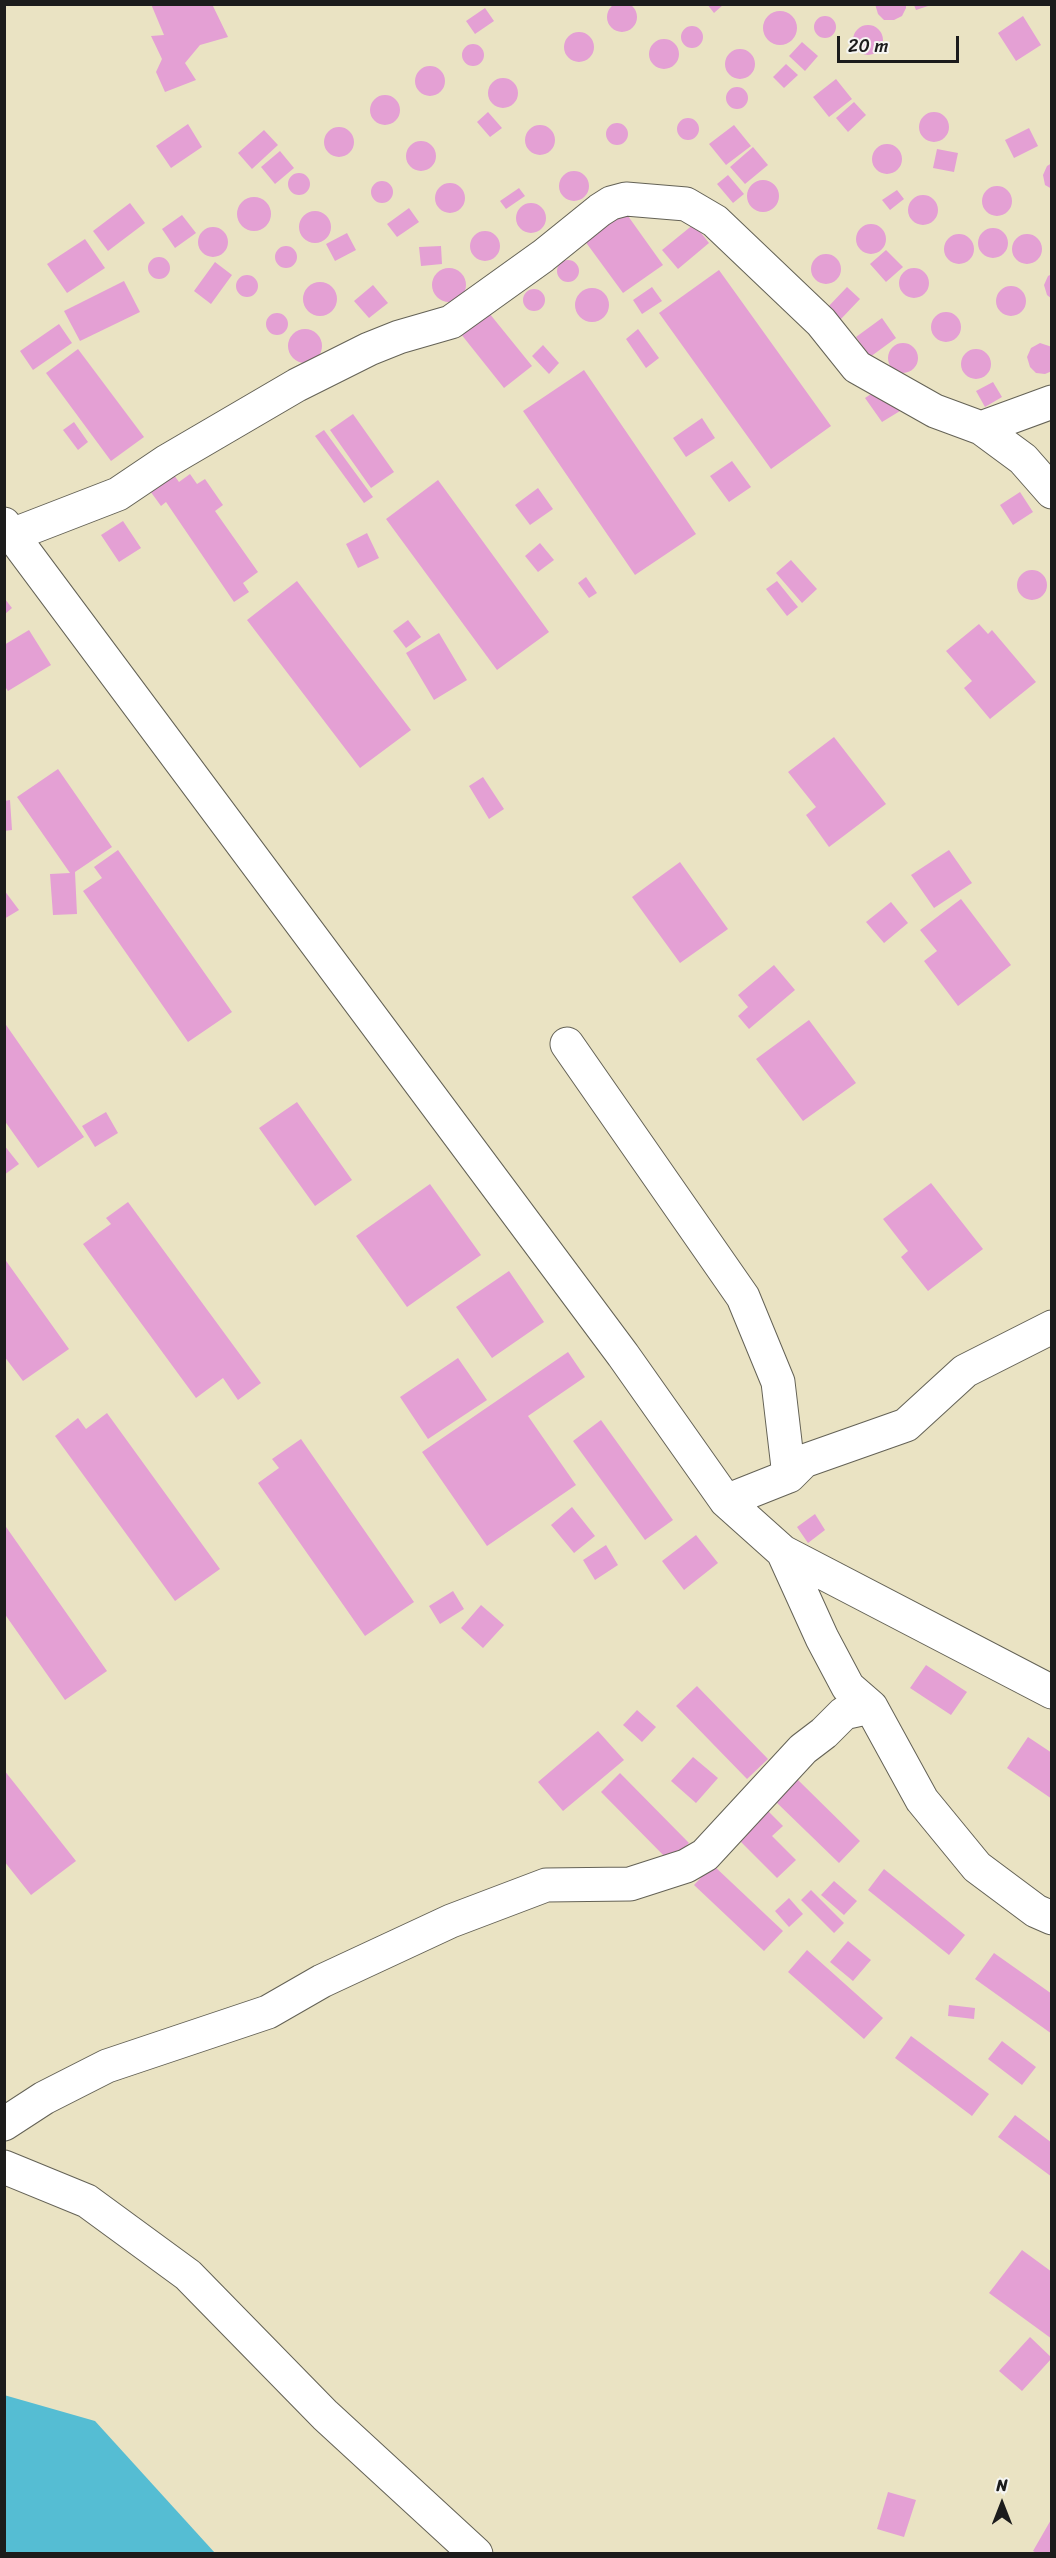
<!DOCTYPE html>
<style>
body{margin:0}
#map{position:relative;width:1056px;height:2558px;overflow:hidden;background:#eae3c3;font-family:Sriracha,sans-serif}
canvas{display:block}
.frame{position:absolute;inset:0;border:6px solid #1c1c1c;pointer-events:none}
.north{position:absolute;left:972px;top:2474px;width:60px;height:60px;-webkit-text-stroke:4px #f6f6f2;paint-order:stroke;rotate:0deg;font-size:16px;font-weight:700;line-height:24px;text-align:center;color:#1c1c1c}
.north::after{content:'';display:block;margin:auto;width:21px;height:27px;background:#1c1c1c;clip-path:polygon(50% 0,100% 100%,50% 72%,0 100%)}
.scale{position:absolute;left:837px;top:36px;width:122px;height:27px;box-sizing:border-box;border:3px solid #1c1c1c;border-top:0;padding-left:8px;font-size:18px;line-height:21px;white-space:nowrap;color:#1c1c1c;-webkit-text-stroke:4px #f6f6f2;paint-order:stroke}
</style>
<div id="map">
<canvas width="1056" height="2558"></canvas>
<div class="frame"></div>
<div class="north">N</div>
<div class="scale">20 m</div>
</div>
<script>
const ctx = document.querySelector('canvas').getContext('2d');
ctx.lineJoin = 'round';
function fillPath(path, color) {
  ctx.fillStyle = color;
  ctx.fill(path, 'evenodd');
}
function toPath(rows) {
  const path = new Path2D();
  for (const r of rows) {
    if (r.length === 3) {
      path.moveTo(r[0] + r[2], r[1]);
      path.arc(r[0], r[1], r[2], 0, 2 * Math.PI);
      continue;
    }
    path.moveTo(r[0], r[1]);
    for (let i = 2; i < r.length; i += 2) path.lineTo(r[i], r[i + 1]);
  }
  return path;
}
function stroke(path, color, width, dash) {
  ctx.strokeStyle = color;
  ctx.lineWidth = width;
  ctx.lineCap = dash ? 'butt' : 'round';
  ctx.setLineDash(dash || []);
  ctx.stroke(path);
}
fillPath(toPath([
 [4,2395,95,2421,215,2553,8,2553,4,2550]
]), '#55bdd3');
fillPath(toPath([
 [622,17,15],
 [151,4,212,4,228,37,200,45,185,63,196,80,165,92,156,72,162,59,151,36,164,35],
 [707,4,724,4,714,13],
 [875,4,906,4,906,8,902,16,894,20,884,20,878,14],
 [914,5,931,5,916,10],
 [485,8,494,21,475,34,466,21],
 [780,28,17],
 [1023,16,1041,45,1016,61,998,33],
 [825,27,11],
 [868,40,15],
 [692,37,11],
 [579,47,15],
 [664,54,15],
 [802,42,818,56,805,71,789,56],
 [473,55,11],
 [740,64,15],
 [786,64,798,75,784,88,773,77],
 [430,81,15],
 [503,93,15],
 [836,79,852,99,829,117,813,97],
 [737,98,11],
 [385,110,15],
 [854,102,866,115,848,132,836,118],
 [934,127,15],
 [488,112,502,128,490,137,477,122],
 [688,129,11],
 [617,134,11],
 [188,124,202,147,171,168,156,146],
 [540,140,15],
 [734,125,751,146,726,165,709,144],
 [339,142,15],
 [1029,128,1038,146,1014,158,1005,140],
 [264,130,278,145,252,169,238,153],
 [421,156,15],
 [887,159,15],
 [753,147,768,165,745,184,730,167],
 [937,149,958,153,954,172,933,168],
 [280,151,294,168,275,184,261,167],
 [1052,163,1052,189,1045,185,1043,175,1047,166],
 [574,186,15],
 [299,184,11],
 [728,175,744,194,733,203,717,184],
 [763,196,16],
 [382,192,11],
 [450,198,15],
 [997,201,15],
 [519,188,525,196,506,209,500,201],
 [897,190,904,199,890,210,882,200],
 [923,210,15],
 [254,214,17],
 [531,218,15],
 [130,203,145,223,108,251,93,231],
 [409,208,419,222,397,237,387,224],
 [623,209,663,265,623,293,582,237],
 [315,227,16],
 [182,215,196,233,175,248,162,229],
 [871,239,15],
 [694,224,709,243,678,269,662,250],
 [213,242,15],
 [993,243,15],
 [485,246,15],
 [347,233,356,250,335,261,326,244],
 [1027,249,15],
 [959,249,15],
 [85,239,105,268,67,293,47,264],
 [441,246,442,264,421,266,419,247],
 [286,257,11],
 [886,250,903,267,886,282,870,264],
 [826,269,15],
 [159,268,11],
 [568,271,11],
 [215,262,232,275,211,304,194,291],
 [914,283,15],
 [449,285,17],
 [719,270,831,426,771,469,659,313],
 [1052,274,1052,299,1047,295,1044,285,1048,276],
 [247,286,11],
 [124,281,140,312,80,341,64,311],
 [320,299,17],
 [373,285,388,303,369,318,354,301],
 [1011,301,15],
 [652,287,662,301,642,314,633,300],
 [847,287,860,299,840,320,827,308],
 [592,305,17],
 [534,300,11],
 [485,308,532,366,504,388,457,329],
 [946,327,15],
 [277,324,11],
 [882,318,896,338,870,357,856,337],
 [59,324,72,343,33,370,20,351],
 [305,346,17],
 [638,329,659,358,646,368,626,339],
 [903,358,15],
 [1040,343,1052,347,1052,371,1045,374,1036,373,1030,367,1027,357,1031,348],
 [543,345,559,363,549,374,532,356],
 [976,364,15],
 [78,349,144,437,111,461,46,373],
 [584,370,696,534,635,575,523,411],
 [993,382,1002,397,985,407,976,391],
 [883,386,900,411,882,422,865,398],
 [353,414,394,472,371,488,330,430],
 [702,418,715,438,686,457,673,438],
 [74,422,88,442,78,450,63,430],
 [324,430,373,497,364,503,315,436],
 [732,461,751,487,729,502,710,476],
 [169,468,179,482,190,474,197,484,205,479,223,505,215,511,258,572,243,583,249,592,234,602,166,502,161,506,145,484],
 [438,480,549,632,497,670,386,519],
 [538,488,553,509,530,525,515,505],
 [1020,492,1033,512,1013,525,1000,505],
 [123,521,141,548,119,562,101,535],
 [367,533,379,558,358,568,346,544],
 [540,543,554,560,538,572,525,556],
 [791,560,817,589,802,603,776,573],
 [1032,585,15],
 [586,577,597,593,589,598,578,583],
 [297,581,411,730,360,768,247,620],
 [777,581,798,607,787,616,766,589],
 [5,599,12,608,5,614],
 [408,620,421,637,406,648,393,631],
 [979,624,988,634,992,630,1036,682,990,719,964,688,972,681,946,651],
 [29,630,51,665,8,691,4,685,4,645],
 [439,633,467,680,434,700,406,653],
 [834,737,886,804,829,847,806,815,816,807,788,772],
 [58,769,112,847,75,872,77,914,53,915,50,874,70,873,17,797],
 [483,777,504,809,489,819,469,786],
 [10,800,12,830,4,831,4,801],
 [118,850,232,1012,188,1042,83,891,102,878,94,867],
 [949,850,972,883,934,908,911,875],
 [680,862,728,929,680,963,632,897],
 [4,890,19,910,4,919],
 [961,899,1011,965,958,1006,924,961,937,951,920,930],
 [891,902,908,923,884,943,866,922],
 [774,965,795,990,749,1029,738,1016,748,1007,738,995],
 [809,1020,856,1083,803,1121,756,1059],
 [4,1022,84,1137,38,1168,4,1120],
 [297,1102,352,1180,315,1206,259,1128],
 [106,1112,118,1133,95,1147,82,1126],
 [4,1145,19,1164,4,1175],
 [931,1183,983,1249,928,1291,901,1257,908,1251,883,1219],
 [430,1184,481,1255,407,1307,356,1236],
 [128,1202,261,1383,238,1400,223,1378,196,1398,83,1244,111,1224,106,1218],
 [4,1258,69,1349,23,1381,4,1356],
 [509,1271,544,1322,492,1358,456,1307],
 [568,1352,585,1377,528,1416,576,1485,487,1546,422,1452],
 [458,1358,487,1400,428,1439,400,1397],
 [107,1413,220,1569,175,1601,55,1436,78,1418,86,1429],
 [601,1420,673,1520,645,1540,573,1441],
 [301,1439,414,1602,365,1636,258,1483,279,1468,272,1459],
 [572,1507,595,1536,574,1553,551,1525],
 [815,1514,825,1530,808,1543,797,1527],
 [4,1524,107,1671,65,1700,4,1613],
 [696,1535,718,1563,684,1590,662,1561],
 [606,1545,618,1565,595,1580,583,1560],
 [453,1591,464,1609,440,1624,429,1606],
 [481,1605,504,1625,483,1648,461,1628],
 [926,1665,967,1692,951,1715,910,1688],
 [697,1686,768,1759,747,1779,676,1706],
 [637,1710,656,1727,642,1742,623,1725],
 [598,1731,624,1760,563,1811,538,1782],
 [1028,1737,1052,1753,1052,1799,1007,1768],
 [693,1757,718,1778,696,1803,671,1781],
 [4,1770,76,1861,31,1895,4,1861],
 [620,1773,689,1843,670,1862,601,1792],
 [797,1779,860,1841,839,1863,775,1801],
 [764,1807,783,1826,772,1836,796,1860,777,1878,735,1836],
 [713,1865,783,1931,764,1951,694,1885],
 [884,1869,965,1935,949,1955,868,1890],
 [834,1881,857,1901,844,1915,821,1895],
 [811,1890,844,1923,834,1933,801,1900],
 [789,1898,803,1914,789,1927,775,1911],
 [848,1941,871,1960,853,1981,830,1962],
 [807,1950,883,2018,864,2039,788,1972],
 [994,1953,1052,1994,1052,2034,975,1979],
 [949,2005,975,2008,974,2019,948,2016],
 [911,2036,989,2094,972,2116,895,2058],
 [1002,2041,1036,2067,1022,2085,988,2059],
 [1015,2115,1052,2143,1052,2177,998,2137],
 [1022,2250,1052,2272,1052,2339,989,2293],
 [1030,2337,1052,2358,1022,2391,999,2371],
 [888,2492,916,2500,904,2537,877,2529],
 [1052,2518,1052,2554,1038,2554,1033,2551]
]), '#e4a0d4');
const minor = toPath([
 [981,428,1052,402],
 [4,524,623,1355,726,1501,783,1552,1052,1692],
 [12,535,118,494,167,461,297,385,369,349,399,337,451,322,543,256,600,210,611,203,626,199,686,204,715,221,821,322,857,367,935,411,981,428,1023,459,1052,492],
 [567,1044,743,1297,778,1382,789,1476],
 [726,1501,789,1476,804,1461,906,1425,965,1371,1052,1327],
 [871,1707,922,1800,977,1867,1036,1911,1052,1918],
 [4,2124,44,2098,107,2066,268,2012,322,1981,451,1921,546,1885,630,1884,686,1866,705,1855,803,1749,824,1733,844,1713,871,1707,848,1687,822,1638,783,1552],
 [4,2167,87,2201,188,2275,325,2415,476,2554]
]);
stroke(minor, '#646256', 35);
stroke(minor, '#fff', 33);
</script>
